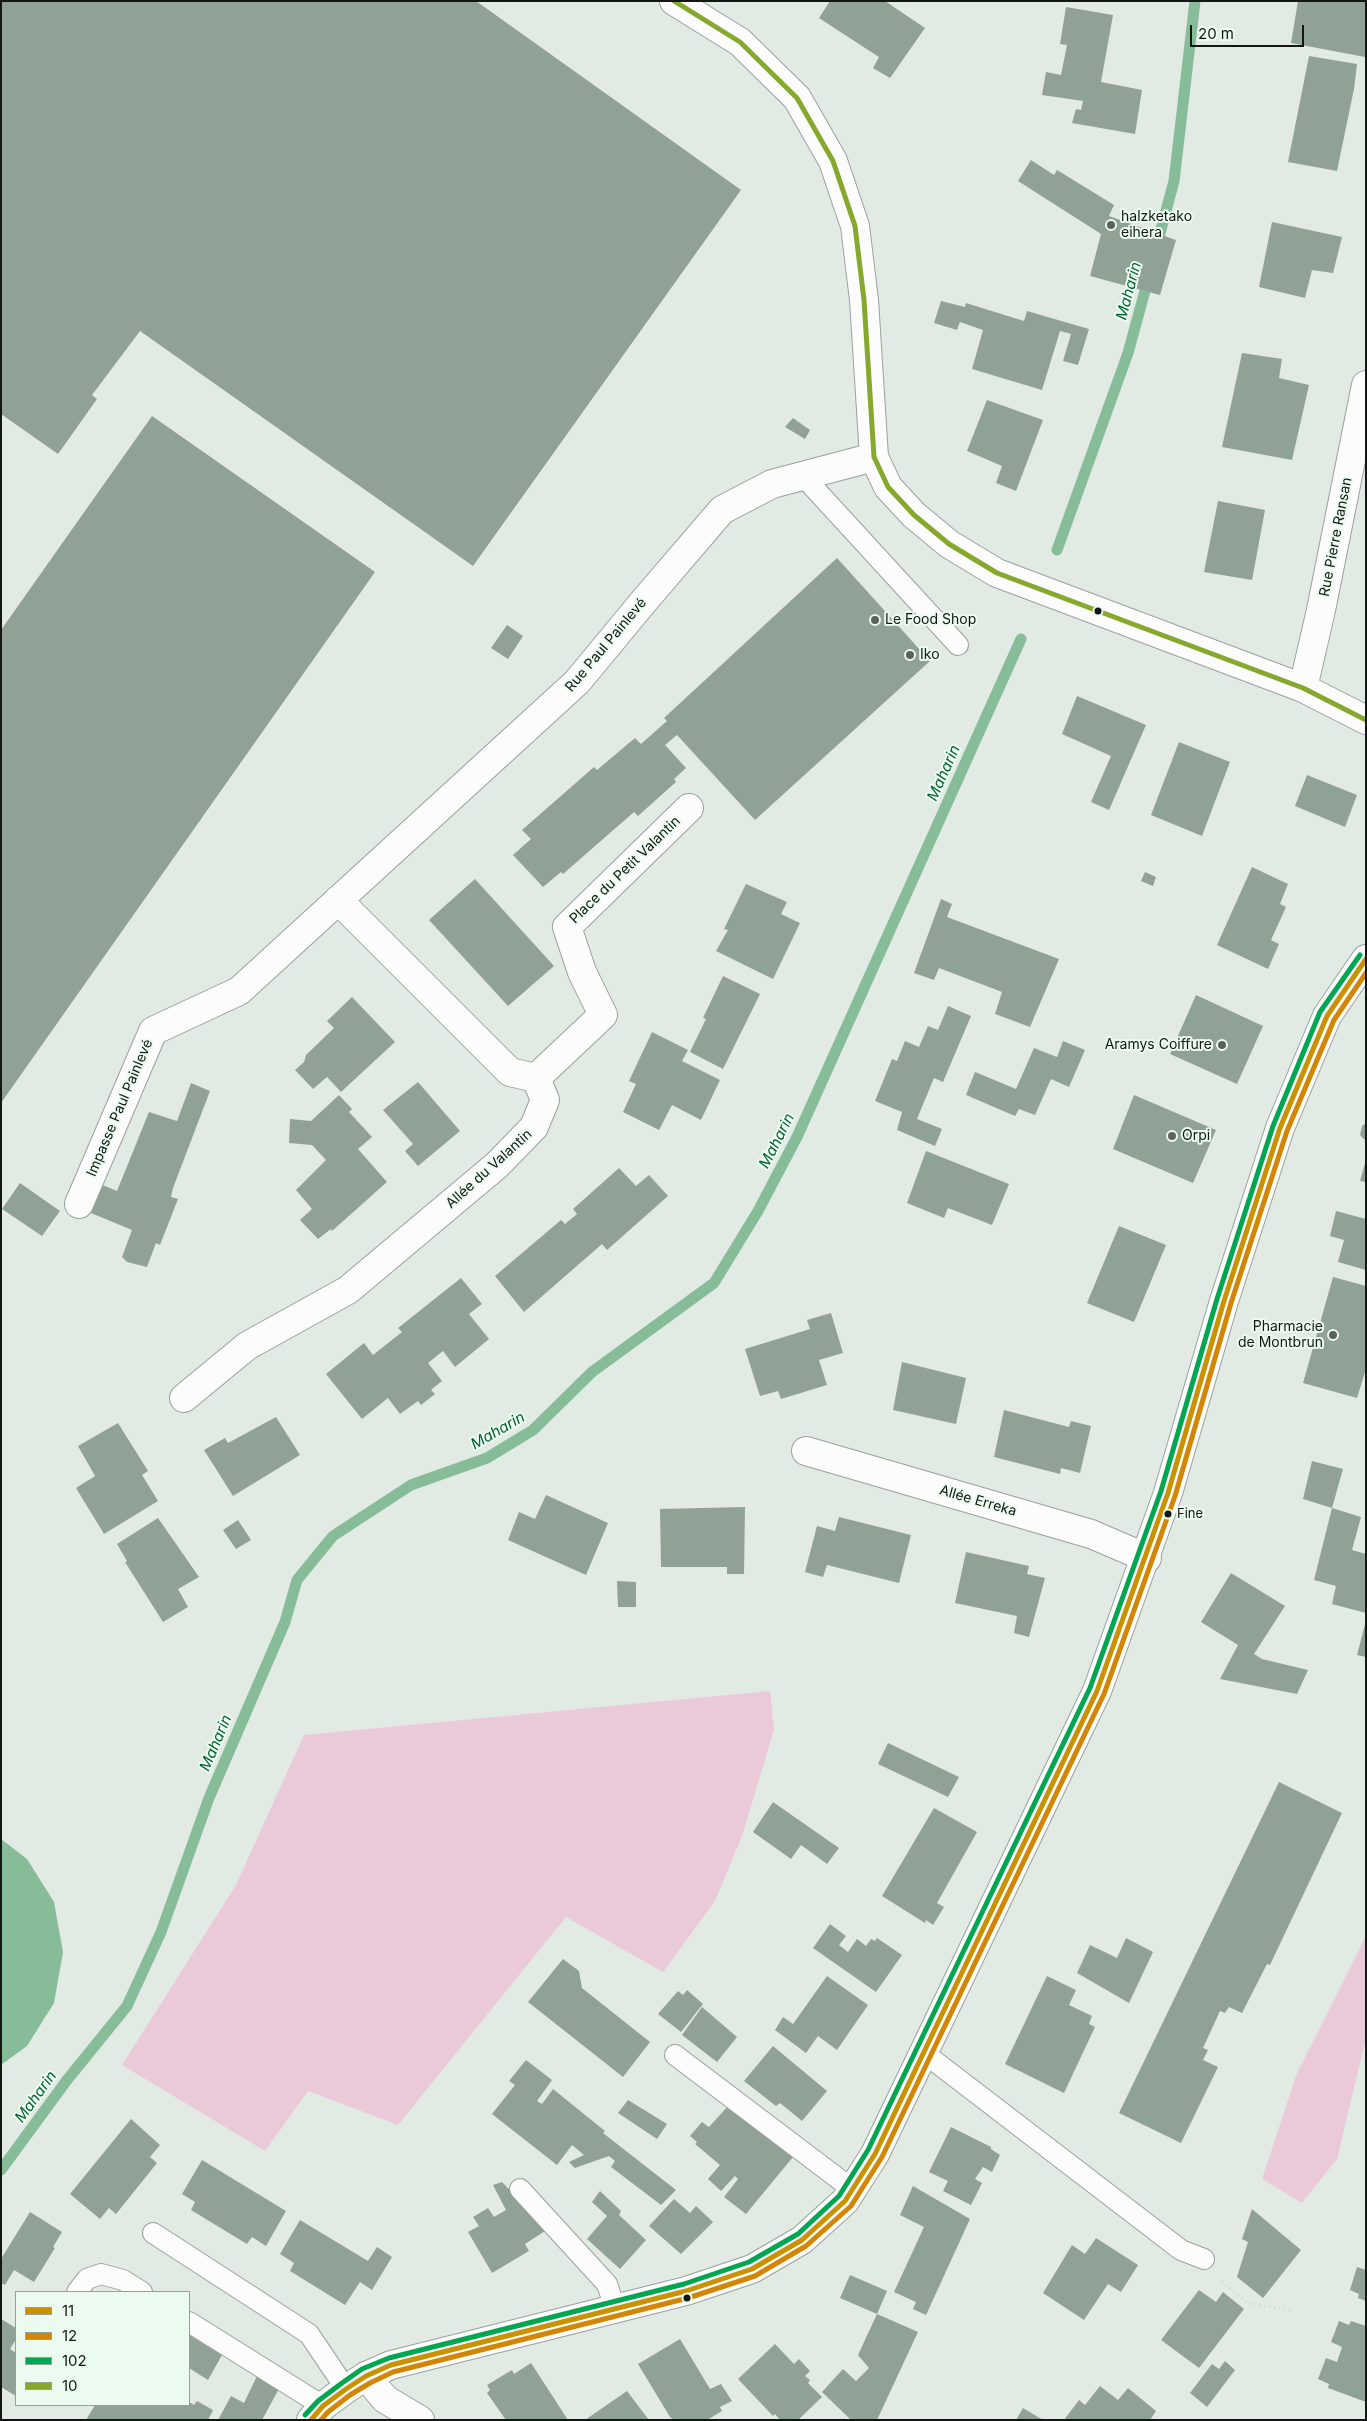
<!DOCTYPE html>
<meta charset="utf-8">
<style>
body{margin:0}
#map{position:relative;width:1367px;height:2421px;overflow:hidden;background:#e2eae4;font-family:Inter,sans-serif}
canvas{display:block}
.frame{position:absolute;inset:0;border:2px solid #121714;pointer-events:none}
.legend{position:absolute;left:15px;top:2291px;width:175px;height:115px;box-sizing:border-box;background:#ecfbf0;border:1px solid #95a098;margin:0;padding:6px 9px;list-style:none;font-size:15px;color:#121714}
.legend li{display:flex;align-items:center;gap:10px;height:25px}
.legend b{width:25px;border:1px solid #95a098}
.scale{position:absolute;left:1190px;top:25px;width:114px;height:22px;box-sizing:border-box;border:2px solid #121714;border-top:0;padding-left:6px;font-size:15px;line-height:18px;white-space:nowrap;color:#121714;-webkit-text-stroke:4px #ecfbf0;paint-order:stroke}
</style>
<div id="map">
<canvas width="1367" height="2421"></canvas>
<div class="frame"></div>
<ul class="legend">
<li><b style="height:6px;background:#ca9200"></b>11</li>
<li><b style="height:6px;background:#d38603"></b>12</li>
<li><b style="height:6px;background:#00a651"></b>102</li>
<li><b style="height:6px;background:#86a92d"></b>10</li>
</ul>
<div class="scale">20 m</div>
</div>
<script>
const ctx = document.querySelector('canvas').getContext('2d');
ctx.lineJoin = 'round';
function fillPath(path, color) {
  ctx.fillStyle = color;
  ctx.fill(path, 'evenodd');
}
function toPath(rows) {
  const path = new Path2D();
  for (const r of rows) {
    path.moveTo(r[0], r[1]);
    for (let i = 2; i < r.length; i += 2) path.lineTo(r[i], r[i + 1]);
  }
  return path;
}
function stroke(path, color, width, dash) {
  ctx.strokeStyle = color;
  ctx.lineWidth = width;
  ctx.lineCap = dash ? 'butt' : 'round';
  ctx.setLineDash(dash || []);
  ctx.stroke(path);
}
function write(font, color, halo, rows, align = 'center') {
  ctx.font = font + ' Inter,sans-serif';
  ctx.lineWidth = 4;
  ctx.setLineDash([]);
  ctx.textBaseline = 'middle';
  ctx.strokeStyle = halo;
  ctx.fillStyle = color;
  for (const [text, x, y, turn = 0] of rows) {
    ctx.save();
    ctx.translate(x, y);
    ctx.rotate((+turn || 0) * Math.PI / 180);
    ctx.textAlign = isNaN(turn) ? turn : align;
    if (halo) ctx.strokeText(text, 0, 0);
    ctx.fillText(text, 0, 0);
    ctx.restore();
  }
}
fillPath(toPath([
 [770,1691,774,1730,742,1836,715,1901,663,1972,566,1917,398,2125,308,2091,265,2151,122,2065,236,1885,304,1735],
 [1366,1936,1366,2038,1337,2159,1302,2203,1262,2179,1297,2073]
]), '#eacad9');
fillPath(toPath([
 [1,1839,27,1859,54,1902,63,1952,54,2003,27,2046,1,2065]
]), '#86bc97');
stroke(toPath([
 [1156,248,1174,181,1195,1],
 [1057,550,1128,353,1149,276],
 [1,2170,67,2080,127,2006,161,1932,209,1798,285,1622,297,1580,333,1536,411,1485,487,1458,533,1430,592,1372,714,1283,758,1211,797,1137,1021,639]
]), '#86bc97', 11);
fillPath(toPath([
 [1,1,476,1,741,190,473,566,140,331,92,395,97,399,58,454,1,414],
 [830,1,885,1,925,28,890,78,873,68,879,57,819,18],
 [1298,1,1366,1,1365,57,1291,43],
 [1066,7,1113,15,1101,82,1142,90,1135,134,1072,123,1076,109,1081,110,1083,101,1042,95,1046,72,1061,75,1067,45,1060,44],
 [1309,56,1357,64,1354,89,1337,171,1288,162],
 [1031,160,1054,175,1057,170,1114,205,1109,216,1176,240,1160,295,1090,276,1101,234,1018,181],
 [1272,222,1342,237,1333,273,1312,270,1305,298,1259,287],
 [941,301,965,307,966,303,1024,321,1027,311,1089,329,1078,365,1063,361,1071,334,1060,331,1042,390,972,369,983,330,960,322,957,330,934,323],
 [1242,353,1282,359,1279,378,1309,385,1292,460,1222,447],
 [987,400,1043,420,1016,491,996,483,1002,466,967,451],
 [152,416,375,572,1,1103,1,630],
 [793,418,810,430,805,439,785,427],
 [1218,501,1265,510,1252,580,1204,572],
 [837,558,930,661,755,820,677,735,665,745,686,768,674,779,676,782,638,816,634,812,563,874,561,872,543,887,513,855,531,839,522,830,594,767,597,770,635,738,641,744,650,736,667,721,664,718],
 [507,625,523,636,508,659,491,648],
 [1077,696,1146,725,1109,810,1091,802,1111,756,1062,734],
 [1179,742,1230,762,1202,836,1151,815],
 [1307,775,1357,795,1345,827,1295,806],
 [1252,867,1288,884,1280,904,1286,907,1271,940,1279,944,1268,969,1217,945],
 [1145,872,1156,877,1153,886,1141,881],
 [475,879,554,966,508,1006,429,920],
 [746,884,787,902,781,914,800,923,773,979,716,951,728,930,724,929],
 [941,899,952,904,947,917,1059,959,1030,1027,995,1014,1002,992,939,968,934,980,914,973],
 [723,976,760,994,723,1069,690,1052,706,1019,703,1018],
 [1196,995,1263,1026,1237,1084,1170,1054],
 [352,997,395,1042,341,1092,327,1077,313,1089,295,1070,304,1062,306,1055,334,1028,327,1021],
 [948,1006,971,1016,943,1082,934,1078,917,1119,942,1129,935,1146,897,1130,902,1112,875,1101,892,1059,897,1061,905,1041,919,1047,928,1026,938,1030],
 [652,1032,688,1050,682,1061,720,1080,701,1120,672,1105,659,1130,623,1112,636,1084,629,1081],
 [1063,1041,1085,1050,1069,1087,1051,1079,1035,1115,1019,1109,1015,1116,966,1095,975,1072,1016,1089,1034,1048,1057,1057],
 [418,1082,460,1131,418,1166,405,1151,413,1144,383,1110],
 [191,1083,210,1091,173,1188,171,1197,178,1199,160,1245,156,1243,147,1267,127,1262,122,1257,132,1230,91,1213,100,1184,117,1191,149,1112,177,1121],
 [339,1095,352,1109,349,1112,372,1137,358,1149,387,1182,332,1231,331,1229,318,1239,300,1220,312,1209,296,1190,326,1160,312,1145,289,1143,290,1119,311,1121],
 [1134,1095,1216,1130,1193,1183,1113,1149],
 [1366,1123,1366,1141,1360,1135,1362,1126],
 [926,1151,1009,1184,992,1225,948,1208,944,1218,907,1203],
 [1365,1163,1366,1163,1366,1182,1360,1181],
 [619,1168,636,1186,649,1175,668,1196,607,1250,602,1244,524,1312,495,1276,561,1220,565,1224,577,1214,573,1209],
 [20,1183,60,1211,42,1236,2,1209],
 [1336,1211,1366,1219,1366,1270,1338,1262,1344,1240,1330,1236],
 [1119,1226,1166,1245,1134,1322,1087,1303],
 [1333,1277,1366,1286,1366,1369,1357,1398,1303,1383],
 [461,1278,482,1304,469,1314,489,1339,455,1367,443,1351,428,1363,442,1381,431,1390,435,1394,421,1405,418,1401,400,1414,388,1398,362,1419,326,1374,364,1343,373,1355,402,1332,398,1328],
 [831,1313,843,1353,819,1360,827,1385,781,1399,778,1391,760,1396,745,1349,810,1329,807,1320],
 [902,1362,966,1378,956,1424,893,1410],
 [1004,1410,1069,1427,1071,1421,1091,1426,1080,1473,1061,1468,1060,1474,994,1457],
 [276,1417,300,1455,233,1496,204,1450,225,1438,228,1443],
 [118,1423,148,1471,142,1475,158,1501,104,1534,76,1488,95,1476,78,1446],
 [1312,1461,1343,1469,1332,1508,1361,1517,1352,1550,1366,1554,1366,1613,1332,1604,1336,1586,1314,1580,1332,1508,1303,1499],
 [546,1495,608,1523,586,1575,508,1540,519,1512,535,1519],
 [745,1507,744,1574,727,1574,727,1567,661,1567,660,1509],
 [839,1517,911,1535,899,1583,827,1565,823,1577,805,1572,817,1526,835,1531],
 [158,1518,199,1577,178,1589,188,1607,163,1622,125,1562,127,1561,117,1544],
 [238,1520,251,1540,236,1549,223,1530],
 [966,1552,1029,1566,1027,1574,1045,1578,1029,1637,1014,1633,1017,1616,955,1603],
 [1231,1573,1285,1606,1254,1654,1262,1659,1308,1670,1297,1694,1220,1679,1238,1645,1201,1622],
 [617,1581,636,1582,636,1607,618,1607],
 [1365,1624,1366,1624,1366,1657,1357,1655],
 [888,1743,959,1777,948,1797,878,1764],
 [1279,1782,1342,1813,1270,1965,1267,1964,1242,2013,1229,2007,1225,2013,1220,2011,1203,2048,1208,2050,1203,2060,1218,2067,1181,2143,1119,2113],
 [773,1802,839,1848,827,1864,801,1845,791,1859,753,1832],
 [934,1808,977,1832,937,1903,944,1907,933,1925,926,1920,925,1923,882,1896],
 [830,1924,846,1936,839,1945,848,1952,857,1939,866,1946,871,1939,875,1941,877,1938,902,1955,876,1992,813,1948],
 [1126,1938,1153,1952,1129,2003,1077,1973,1090,1945,1117,1958],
 [563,1959,579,1971,582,1988,650,2042,623,2077,528,2002],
 [827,1976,868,2005,837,2050,818,2036,806,2053,775,2030,783,2017,793,2024],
 [1047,1976,1076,1990,1069,2005,1092,2016,1089,2024,1095,2027,1064,2093,1005,2064],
 [687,1990,703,2004,681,2032,658,2014,678,1991,683,1995],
 [702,2007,737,2037,717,2062,682,2035],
 [773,2046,827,2091,802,2121,780,2103,776,2106,744,2081],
 [526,2060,552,2080,537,2101,542,2104,553,2089,605,2131,603,2133,676,2190,661,2205,611,2167,615,2161,609,2156,575,2168,569,2162,584,2155,572,2145,557,2165,492,2114,515,2085,509,2081],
 [628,2100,667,2124,657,2139,618,2113],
 [728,2106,793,2157,746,2214,724,2197,738,2179,735,2176,721,2191,708,2179,720,2165,695,2144,697,2142,690,2136,702,2122,709,2127],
 [131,2119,160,2145,150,2157,157,2163,116,2214,109,2208,100,2219,70,2194],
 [951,2127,991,2147,991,2149,1000,2155,992,2172,983,2167,975,2179,982,2183,971,2205,943,2191,948,2181,929,2172],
 [202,2160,286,2211,266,2246,252,2237,247,2244,191,2210,195,2202,182,2194],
 [502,2182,548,2229,525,2244,529,2251,492,2273,468,2232,479,2226,473,2217,488,2208,494,2217,506,2210,493,2185],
 [913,2186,970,2219,926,2315,913,2309,916,2302,894,2292,924,2227,900,2215],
 [600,2191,621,2211,619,2215,646,2240,620,2269,587,2239,607,2216,592,2202],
 [674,2199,690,2213,696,2206,713,2222,681,2254,649,2226],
 [1252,2209,1301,2250,1263,2298,1237,2277,1248,2242,1242,2239],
 [30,2212,62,2232,53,2247,55,2248,34,2282,14,2270,5,2285,1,2283,1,2259],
 [300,2220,368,2261,377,2247,392,2257,372,2290,360,2282,345,2305,290,2271,294,2263,280,2254],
 [1096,2238,1138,2265,1121,2292,1108,2284,1084,2320,1043,2293,1072,2245,1085,2254],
 [1357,2267,1366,2270,1366,2301,1358,2298,1359,2294,1350,2290],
 [850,2275,887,2291,877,2314,840,2298],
 [1199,2290,1216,2302,1223,2292,1244,2309,1199,2368,1161,2340],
 [877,2314,918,2332,877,2420,851,2420,822,2392,843,2369,856,2381,869,2368,858,2355],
 [1,2319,16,2328,16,2339,10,2349,16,2353,16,2396,1,2387],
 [1339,2321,1349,2325,1351,2321,1366,2326,1366,2402,1328,2388,1329,2384,1318,2379,1326,2358,1337,2362,1342,2347,1331,2342],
 [189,2335,222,2355,208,2380,189,2368],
 [680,2339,710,2389,721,2384,732,2401,720,2407,722,2411,707,2420,674,2420,670,2417,638,2364],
 [775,2344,794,2364,799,2359,810,2371,805,2376,810,2380,808,2383,822,2397,798,2420,780,2420,775,2414,773,2416,738,2379],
 [1225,2361,1235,2370,1207,2407,1190,2393,1212,2364,1219,2369],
 [531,2363,568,2420,506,2420,487,2393,490,2390,487,2385,512,2370,514,2374],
 [258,2374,281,2385,262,2420,218,2420,231,2396,244,2403],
 [1100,2386,1118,2400,1128,2388,1156,2411,1150,2420,1064,2420,1079,2400,1085,2405],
 [627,2391,649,2420,585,2420],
 [197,2401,213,2410,208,2420,86,2420,95,2405,189,2405,189,2402,194,2405],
 [1023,2408,1043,2420,1016,2420]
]), '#90a296');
const lane = toPath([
 [803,476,958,645],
 [924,2053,1181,2250,1204,2259],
 [675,2055,852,2189],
 [520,2189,607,2284,615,2308],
 [153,2233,309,2334,346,2389],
 [77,2292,87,2279,101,2274,123,2280,142,2292],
 [189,2322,323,2406]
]);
const street = toPath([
 [1303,688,1321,610,1366,385],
 [536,1078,603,1015,582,972,567,927,689,808],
 [79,1204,153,1031,239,991,577,682,644,601,722,510,772,484,874,457],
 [184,1398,247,1346,348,1290,497,1165,534,1127,545,1100,536,1078,510,1072,338,900],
 [806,1451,1091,1534,1147,1558],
 [366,2376,385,2399,420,2420]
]);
const secondary = toPath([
 [674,1,740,42,797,98,833,161,855,226,864,300,874,457,888,487,914,515,949,544,997,573,1303,688,1366,720],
 [311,2420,323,2406,346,2389,366,2376,391,2365,686,2291,752,2269,802,2240,845,2201,875,2154,1097,1691,1168,1493,1224,1301,1280,1128,1327,1016,1366,959]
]);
stroke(lane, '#9ba19c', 22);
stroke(street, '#9ba19c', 30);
stroke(secondary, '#9ba19c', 30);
stroke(toPath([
 [1222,2282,1248,2303,1291,2310]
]), '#d1d4d2', 3, [1, 4]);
stroke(lane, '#fbfcfb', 20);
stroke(street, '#fbfcfb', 28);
stroke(secondary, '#fbfcfb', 28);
stroke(toPath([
 [311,2420,323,2406,346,2389,366,2376,391,2365,686,2291,752,2269,802,2240,845,2201,875,2154,1097,1691,1168,1493,1224,1301,1280,1128,1327,1016,1366,959]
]), '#ca9200', 5);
stroke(toPath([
 [321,2420,328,2412,350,2395,370,2383,393,2372,688,2298,755,2276,806,2246,851,2206,882,2157,1104,1694,1175,1496,1231,1303,1287,1131,1334,1020,1366,973]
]), '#d38603', 5);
stroke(toPath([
 [305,2415,318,2401,342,2383,362,2369,389,2358,684,2284,749,2262,798,2234,839,2196,868,2150,1090,1688,1161,1491,1217,1299,1273,1126,1320,1012,1360,955]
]), '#00a651', 5);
stroke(toPath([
 [674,1,740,42,797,98,833,161,855,226,864,300,874,457,888,487,914,515,949,544,997,573,1303,688,1366,720]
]), '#86a92d', 5);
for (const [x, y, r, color] of [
 [1111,225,5,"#5b615d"],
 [1098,611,4.5,"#121714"],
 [875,620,5,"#5b615d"],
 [910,655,5,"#5b615d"],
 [1222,1045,5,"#5b615d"],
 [1172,1136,5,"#5b615d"],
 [1333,1335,5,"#5b615d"],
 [1168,1514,4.5,"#121714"],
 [687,2298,4.5,"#121714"]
]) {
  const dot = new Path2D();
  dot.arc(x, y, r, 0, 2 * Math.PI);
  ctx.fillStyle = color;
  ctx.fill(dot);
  stroke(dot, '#ecfbf0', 2);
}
write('13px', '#121714', '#ecfbf0', [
 ["Fine",1177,1514]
], 'left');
write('14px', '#121714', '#ecfbf0', [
 ["halzketako",1121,217],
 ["eihera",1121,233],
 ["Le Food Shop",885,620],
 ["Iko",920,655],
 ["Aramys Coiffure",1212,1045,"right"],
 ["Orpi",1182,1136],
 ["Pharmacie",1323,1327,"right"],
 ["de Montbrun",1323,1343,"right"]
], 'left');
write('14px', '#121714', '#ecfbf0', [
 ["Rue Pierre Ransan",1336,537,-79],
 ["Rue Paul Painlevé",606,645,-50],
 ["Place du Petit Valantin",625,870,-44],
 ["Impasse Paul Painlevé",120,1108,-67],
 ["Allée du Valantin",489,1169,-42],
 ["Allée Erreka",978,1501,16]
]);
write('italic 15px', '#046031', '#ecfbf0', [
 ["Maharin",1129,291,-75],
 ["Maharin",944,773,-66],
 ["Maharin",777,1141,-63],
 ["Maharin",498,1431,-30],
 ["Maharin",216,1743,-67],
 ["Maharin",36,2097,-54]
]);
</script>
